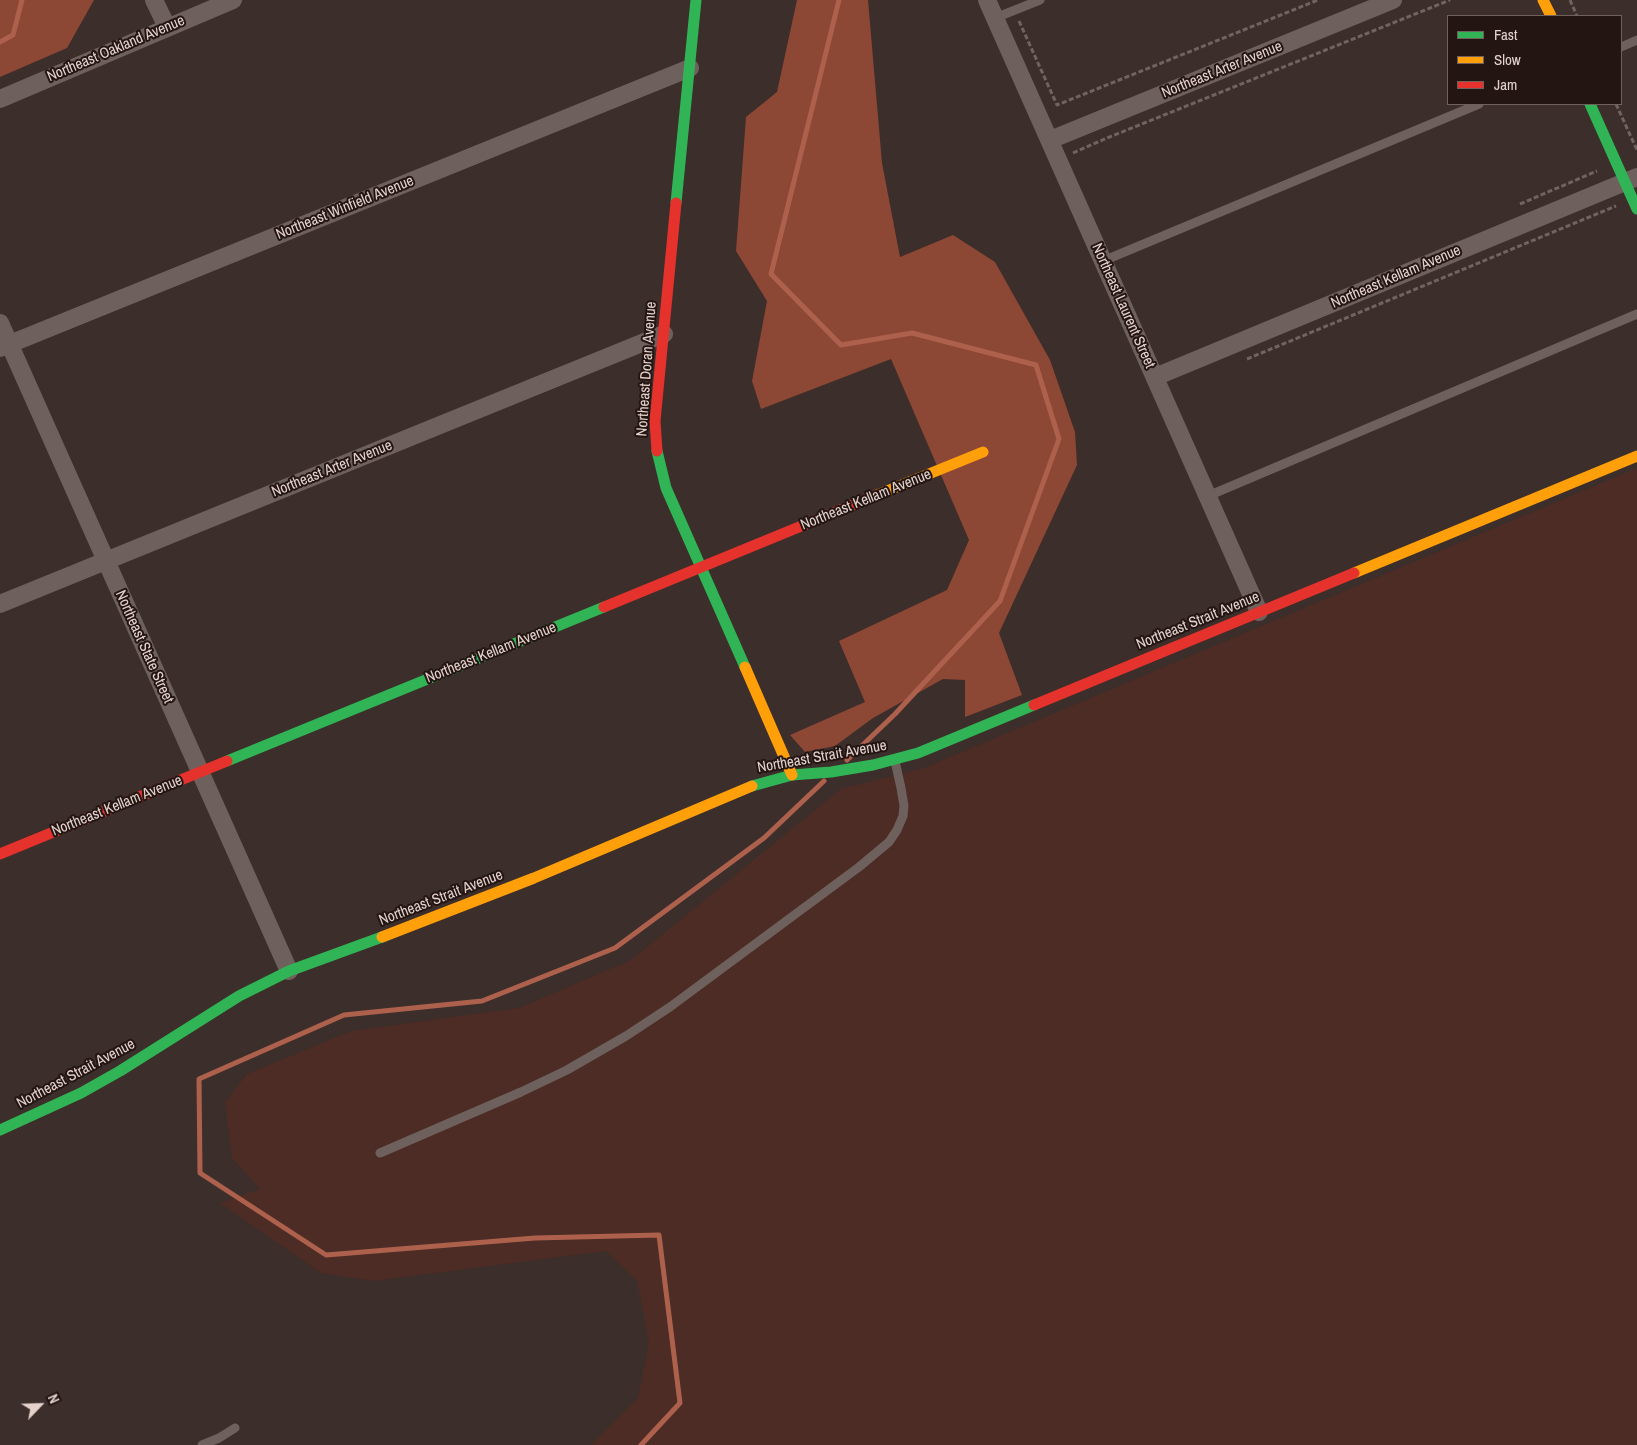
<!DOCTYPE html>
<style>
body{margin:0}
#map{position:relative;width:1637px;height:1445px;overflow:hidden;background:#3c2e2a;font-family:"Archivo Narrow",sans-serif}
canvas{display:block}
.legend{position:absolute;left:1447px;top:15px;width:175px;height:90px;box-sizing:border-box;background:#221512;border:1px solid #70615d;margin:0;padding:6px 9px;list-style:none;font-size:15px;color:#e5d2cd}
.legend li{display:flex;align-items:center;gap:10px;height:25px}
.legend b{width:25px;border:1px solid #70615d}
.north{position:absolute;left:15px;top:1380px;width:50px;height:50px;-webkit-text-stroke:4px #221512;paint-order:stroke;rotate:66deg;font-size:14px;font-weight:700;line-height:20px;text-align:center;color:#e5d2cd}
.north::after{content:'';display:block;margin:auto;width:18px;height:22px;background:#e5d2cd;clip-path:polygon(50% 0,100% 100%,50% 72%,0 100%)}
</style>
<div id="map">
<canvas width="1637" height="1445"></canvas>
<ul class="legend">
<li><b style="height:6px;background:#30b455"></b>Fast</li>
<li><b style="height:6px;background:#ff9f0a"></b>Slow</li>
<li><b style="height:6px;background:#e5322d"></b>Jam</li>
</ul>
<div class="north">N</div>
</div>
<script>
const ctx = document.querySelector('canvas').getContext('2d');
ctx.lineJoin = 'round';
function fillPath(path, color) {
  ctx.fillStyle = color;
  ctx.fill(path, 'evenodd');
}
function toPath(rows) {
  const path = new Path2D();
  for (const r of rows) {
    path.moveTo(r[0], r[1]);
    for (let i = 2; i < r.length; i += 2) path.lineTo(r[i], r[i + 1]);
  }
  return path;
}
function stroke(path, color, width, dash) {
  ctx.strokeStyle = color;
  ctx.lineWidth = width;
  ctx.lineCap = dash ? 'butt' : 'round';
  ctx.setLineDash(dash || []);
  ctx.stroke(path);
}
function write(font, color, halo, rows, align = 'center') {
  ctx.font = font + ' "Archivo Narrow",sans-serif';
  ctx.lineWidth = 4;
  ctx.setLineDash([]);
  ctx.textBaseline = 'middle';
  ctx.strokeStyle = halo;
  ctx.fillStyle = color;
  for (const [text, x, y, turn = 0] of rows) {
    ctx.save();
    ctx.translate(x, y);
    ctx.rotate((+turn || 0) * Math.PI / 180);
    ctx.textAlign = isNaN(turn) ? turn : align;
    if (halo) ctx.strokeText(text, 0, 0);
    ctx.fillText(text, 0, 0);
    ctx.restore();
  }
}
fillPath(toPath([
 [1637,468,1637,1445,591,1445,638,1398,649,1342,637,1281,606,1251,373,1281,321,1273,220,1203,260,1189,232,1158,225,1102,247,1074,351,1031,519,1008,631,960,841,789,924,768]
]), '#4c2c24');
fillPath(toPath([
 [0,0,94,0,67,48,0,77],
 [797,0,868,0,882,163,900,257,953,235,995,262,1050,360,1075,432,1077,465,999,633,1022,695,965,717,965,680,943,679,873,718,835,746,805,752,790,735,865,702,839,641,947,590,969,540,891,359,761,409,752,381,767,301,736,251,746,117,777,92]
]), '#8d4735');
stroke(toPath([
 [839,0,771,274,841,345,912,333,1036,365,1059,439,1000,601,895,714,847,760],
 [0,42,13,35,22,0],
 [641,1445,680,1403,659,1235,535,1238,326,1255,200,1173,199,1079,344,1015,482,1001,615,948,764,838,824,781]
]), '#ad614d', 5);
stroke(toPath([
 [1570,0,1577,16],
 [1019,21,1057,105,1318,0],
 [1616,104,1637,150],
 [1073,153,1107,138,1450,0],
 [1520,204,1597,171],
 [1247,359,1616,206]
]), '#706462', 3, [5, 2.5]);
stroke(toPath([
 [995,18,1040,0],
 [1621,47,1637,40],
 [1103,261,1479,104],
 [1208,496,1637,314],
 [380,1153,521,1092,567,1070,626,1036,670,1007,859,867,889,842,897,830,903,816,904,806,901,788,895,761],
 [202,1445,219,1438,235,1428]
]), '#6d605d', 9);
stroke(toPath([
 [154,0,167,27],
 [987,0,1259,612],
 [0,99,233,0],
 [1050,140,1393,0],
 [0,323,289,971],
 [0,348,690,68],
 [1155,377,1637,177],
 [0,604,664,334]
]), '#6d605d', 18);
stroke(toPath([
 [1590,104,1637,209],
 [676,203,696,0],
 [657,451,666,488,745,667],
 [227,761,604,607],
 [752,786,792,775,831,772,873,765,918,753,1034,705],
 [0,1130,81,1093,120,1071,239,996,289,971,382,937]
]), '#30b455', 11);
stroke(toPath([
 [1543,0,1551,16],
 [877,495,983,452],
 [1354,573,1637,456],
 [745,667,792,775],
 [382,937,534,878,752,786]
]), '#ff9f0a', 11);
stroke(toPath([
 [657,451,655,421,676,203],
 [604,607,877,495],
 [1034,705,1354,573],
 [0,854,227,761]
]), '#e5322d', 11);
write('15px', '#e5d2cd', '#221512', [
 ["Northeast Oakland Avenue",116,49,-23],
 ["Northeast Arter Avenue",1222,70,-22],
 ["Northeast Winfield Avenue",345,208,-22],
 ["Northeast Kellam Avenue",1396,277,-23],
 ["Northeast Laurent Street",1123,306,66],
 ["Northeast Doran Avenue",647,369,-86],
 ["Northeast Arter Avenue",332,469,-22],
 ["Northeast Kellam Avenue",866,500,-22],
 ["Northeast Strait Avenue",1198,621,-22],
 ["Northeast State Street",144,647,66],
 ["Northeast Kellam Avenue",491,653,-22],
 ["Northeast Strait Avenue",822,757,-10],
 ["Northeast Kellam Avenue",117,806,-22],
 ["Northeast Strait Avenue",441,898,-21],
 ["Northeast Strait Avenue",76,1074,-28]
]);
</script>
